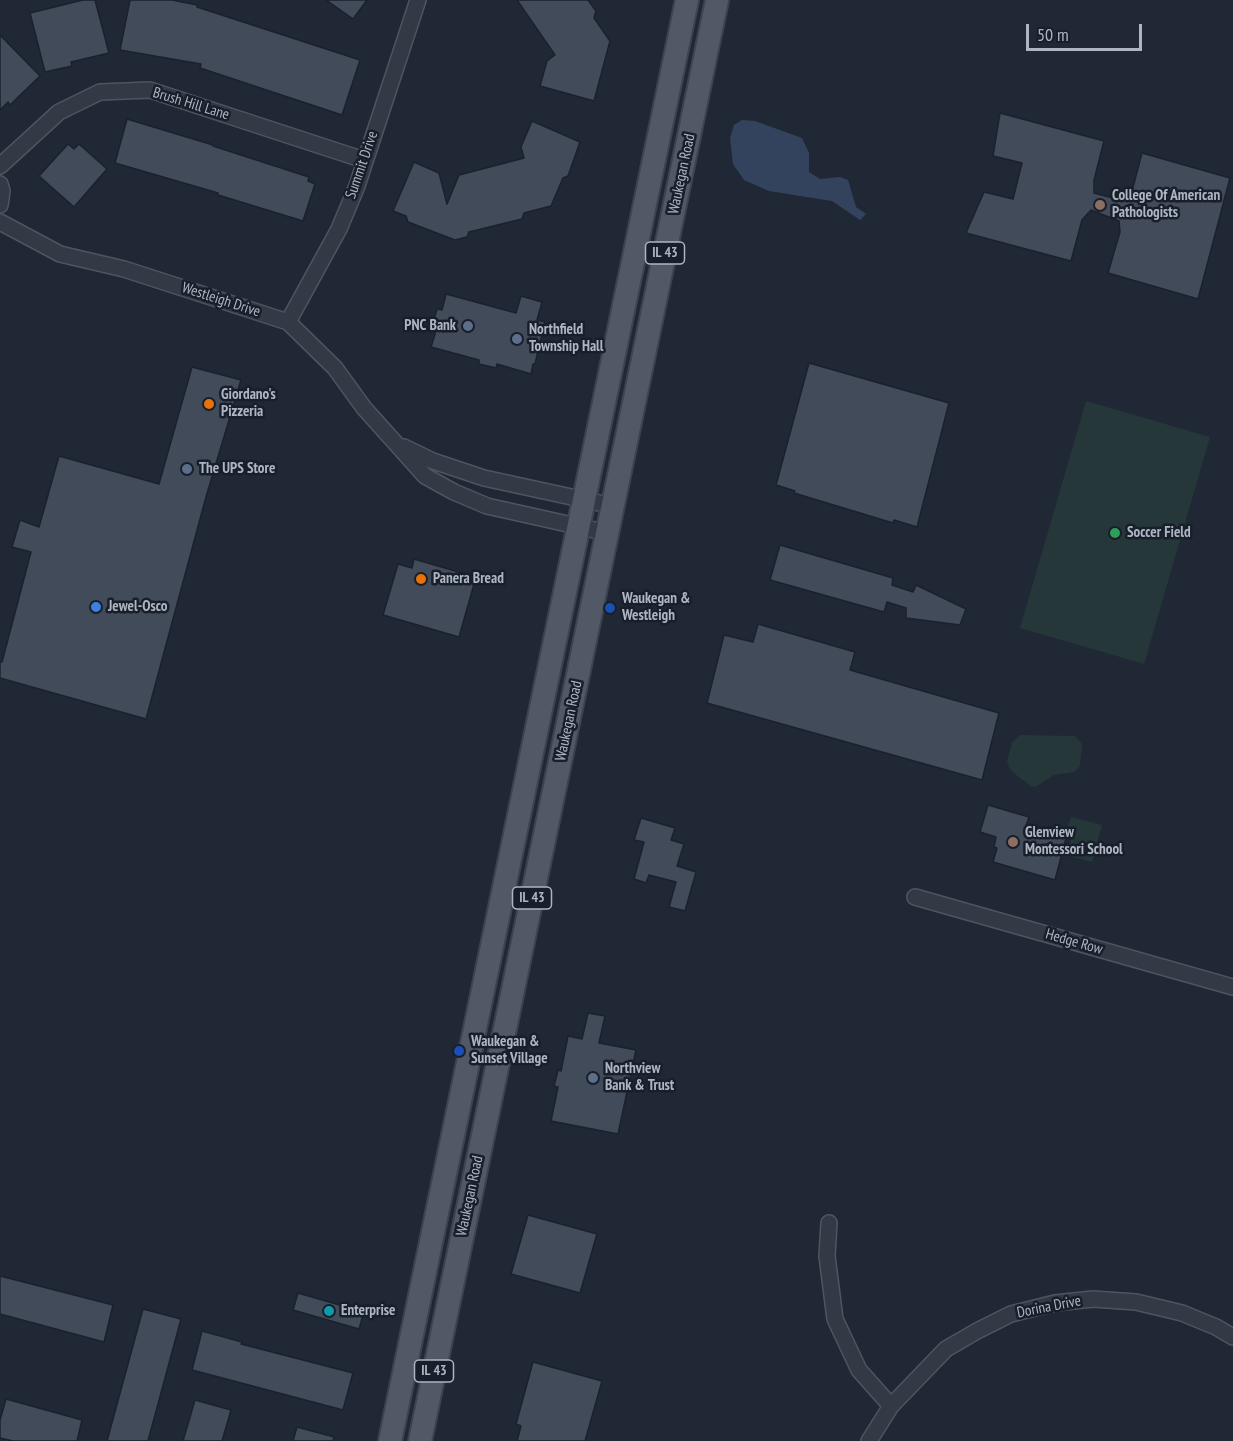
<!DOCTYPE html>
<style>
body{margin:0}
#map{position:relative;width:1233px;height:1441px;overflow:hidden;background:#202835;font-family:"PT Sans Narrow",sans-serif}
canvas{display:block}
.scale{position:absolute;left:1026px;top:24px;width:116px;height:27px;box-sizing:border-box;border:3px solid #adb5c3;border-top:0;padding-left:8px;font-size:18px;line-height:21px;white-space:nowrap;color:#adb5c3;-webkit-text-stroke:4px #191f2a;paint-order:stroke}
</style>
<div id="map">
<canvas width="1233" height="1441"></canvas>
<div class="scale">50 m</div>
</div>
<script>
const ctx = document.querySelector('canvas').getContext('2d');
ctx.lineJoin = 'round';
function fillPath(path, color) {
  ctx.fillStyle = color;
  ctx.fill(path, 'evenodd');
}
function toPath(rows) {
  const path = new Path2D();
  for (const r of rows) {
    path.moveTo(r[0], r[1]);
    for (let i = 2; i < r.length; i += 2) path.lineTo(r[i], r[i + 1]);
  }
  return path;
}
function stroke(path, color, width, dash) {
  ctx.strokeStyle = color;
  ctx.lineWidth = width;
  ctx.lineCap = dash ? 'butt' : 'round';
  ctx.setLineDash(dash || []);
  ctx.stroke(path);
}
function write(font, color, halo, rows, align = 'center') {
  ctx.font = font + ' "PT Sans Narrow",sans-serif';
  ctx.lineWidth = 5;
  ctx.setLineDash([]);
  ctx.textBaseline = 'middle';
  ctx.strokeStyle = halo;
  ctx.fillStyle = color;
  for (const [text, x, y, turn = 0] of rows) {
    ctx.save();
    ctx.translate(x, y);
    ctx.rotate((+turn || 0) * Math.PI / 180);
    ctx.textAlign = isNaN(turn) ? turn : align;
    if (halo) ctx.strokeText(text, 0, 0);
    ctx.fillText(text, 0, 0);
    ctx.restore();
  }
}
fillPath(toPath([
 [1086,401,1210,437,1144,664,1020,628],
 [1020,735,1075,736,1082,744,1080,766,1074,772,1054,775,1037,786,1032,787,1011,771,1007,761,1012,743],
 [1071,817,1102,825,1092,862,1066,855,1072,837,1065,835]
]), '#253739');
fillPath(toPath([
 [742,120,755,121,802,138,809,153,809,172,820,179,840,177,848,180,856,207,866,214,860,220,832,201,769,191,744,180,733,164,730,138,734,125]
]), '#34435d');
const building = toPath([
 [83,0,95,0,109,53,71,62,72,66,45,72,30,13,83,0],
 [130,0,172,0,197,5,197,7,360,60,342,115,200,68,201,64,120,50,130,0],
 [326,0,367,0,353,19,326,0],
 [517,0,588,0,596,11,594,18,610,41,594,101,540,86,547,61,555,55,517,0],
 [0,35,40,76,10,105,8,102,0,110,0,35],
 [1000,113,1104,141,1094,180,1094,193,1124,201,1132,191,1142,153,1230,178,1198,299,1108,273,1120,232,1119,221,1091,210,1082,220,1071,261,966,233,984,192,1013,199,1022,163,993,156,1000,113],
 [127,119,213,145,213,146,309,177,308,181,315,184,303,221,218,195,218,193,115,163,127,119],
 [532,121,580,142,568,176,563,178,551,206,524,213,522,219,469,232,467,237,455,240,408,222,406,216,393,211,414,162,439,173,447,204,459,175,524,158,521,147,532,121],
 [68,144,74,149,79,144,107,169,74,207,39,176,68,144],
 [446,294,516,313,521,296,542,302,537,320,545,322,535,364,533,364,531,374,497,364,496,368,479,364,479,360,431,347,436,331,431,330,437,309,442,310,446,294],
 [809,363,949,403,917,527,894,520,893,523,794,493,795,491,776,485,809,363],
 [192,367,241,380,206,497,146,719,0,678,0,662,2,662,31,552,12,547,20,520,39,527,59,456,159,484,192,367],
 [780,545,893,578,892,585,913,592,916,585,966,609,960,625,906,618,906,608,887,602,884,612,770,580,780,545],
 [414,559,476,577,459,637,383,615,398,564,412,568,414,559],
 [758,624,855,652,850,670,999,713,982,780,707,703,724,635,753,642,758,624],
 [988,805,1029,817,1026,826,1066,838,1055,880,993,862,997,848,994,847,996,837,980,832,988,805],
 [641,818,675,828,671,840,684,844,677,866,696,872,685,911,669,907,676,882,649,875,646,883,634,879,644,842,634,840,641,818],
 [588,1013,605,1016,599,1043,636,1050,618,1134,551,1121,558,1087,554,1086,558,1070,561,1071,568,1036,582,1039,588,1013],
 [528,1215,597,1234,580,1293,511,1274,528,1215],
 [0,1276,113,1305,104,1342,0,1314,0,1276],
 [298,1293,364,1312,359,1329,293,1310,298,1293],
 [143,1309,181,1319,148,1441,107,1441,143,1309],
 [202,1331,242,1342,241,1344,353,1373,343,1410,192,1370,202,1331],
 [533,1362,602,1381,585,1441,517,1441,521,1426,516,1424,533,1362],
 [6,1399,82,1420,77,1441,13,1441,0,1438,0,1420,6,1399],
 [195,1400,231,1410,222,1441,183,1441,195,1400],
 [297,1427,334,1437,333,1441,293,1441,297,1427]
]);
fillPath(building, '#414b5a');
stroke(building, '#1b212d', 1.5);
const minor = toPath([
 [0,166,59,112,100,92,150,90,364,160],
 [0,184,2,191,0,205],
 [0,222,60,254,124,269,288,322,335,368,364,408,425,476,454,492,487,506,608,533],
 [288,322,339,229,357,186,418,0],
 [404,447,433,461,484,478,613,506],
 [915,897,1233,987],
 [829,1223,827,1256,835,1319,859,1370,891,1406],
 [869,1441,891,1406,946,1349,977,1331,1011,1314,1055,1303,1093,1299,1136,1302,1182,1313,1216,1327,1233,1337]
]);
const primary = toPath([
 [390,1441,687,0],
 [420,1441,717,0]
]);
stroke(minor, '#4e5561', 18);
stroke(primary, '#3d4350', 26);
stroke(minor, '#333a46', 15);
stroke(primary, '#515966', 22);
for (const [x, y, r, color] of [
 [1100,205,6,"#8d6e63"],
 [468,326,6,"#5c6f8a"],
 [517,339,6,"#5c6f8a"],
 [209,404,6,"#e8710a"],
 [187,469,6,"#5c6f8a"],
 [1115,533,6,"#2e9e5b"],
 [421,579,6,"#e8710a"],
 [96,607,6,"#3f7fe0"],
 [610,608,6,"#1a4fb4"],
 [1013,842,6,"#8d6e63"],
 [459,1051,6,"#1a4fb4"],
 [593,1078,6,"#5c6f8a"],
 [329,1311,6,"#0f9aa8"]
]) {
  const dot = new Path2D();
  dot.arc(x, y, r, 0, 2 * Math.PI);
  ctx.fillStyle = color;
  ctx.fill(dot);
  stroke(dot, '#191f2a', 2);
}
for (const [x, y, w] of [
 [665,253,39],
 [532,898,39],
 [434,1371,39]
]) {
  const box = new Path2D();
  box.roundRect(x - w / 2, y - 11, w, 22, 4.5);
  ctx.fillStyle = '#191f2a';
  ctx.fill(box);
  stroke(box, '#adb5c3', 1.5);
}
write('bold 14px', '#adb5c3', null, [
 ["IL 43",665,253],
 ["IL 43",532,898],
 ["IL 43",434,1371]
]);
write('15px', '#adb5c3', '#191f2a', [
 ["Brush Hill Lane",191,104,17],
 ["Summit Drive",362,165,-71],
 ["Waukegan Road",682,174,-78],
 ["Westleigh Drive",221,300,18],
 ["Waukegan Road",569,721,-78],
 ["Hedge Row",1074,942,16],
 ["Waukegan Road",470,1196,-78],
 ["Dorina Drive",1049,1307,-11]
]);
write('bold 15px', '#adb5c3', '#191f2a', [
 ["College Of American",1112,196],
 ["Pathologists",1112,213],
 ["PNC Bank",456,326,"right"],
 ["Northfield",529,330],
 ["Township Hall",529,347],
 ["Giordano's",221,395],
 ["Pizzeria",221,412],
 ["The UPS Store",199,469],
 ["Soccer Field",1127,533],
 ["Panera Bread",433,579],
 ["Waukegan &",622,599],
 ["Westleigh",622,616],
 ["Jewel-Osco",108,607],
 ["Glenview",1025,833],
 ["Montessori School",1025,850],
 ["Waukegan &",471,1042],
 ["Sunset Village",471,1059],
 ["Northview",605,1069],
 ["Bank & Trust",605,1086],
 ["Enterprise",341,1311]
], 'left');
</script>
